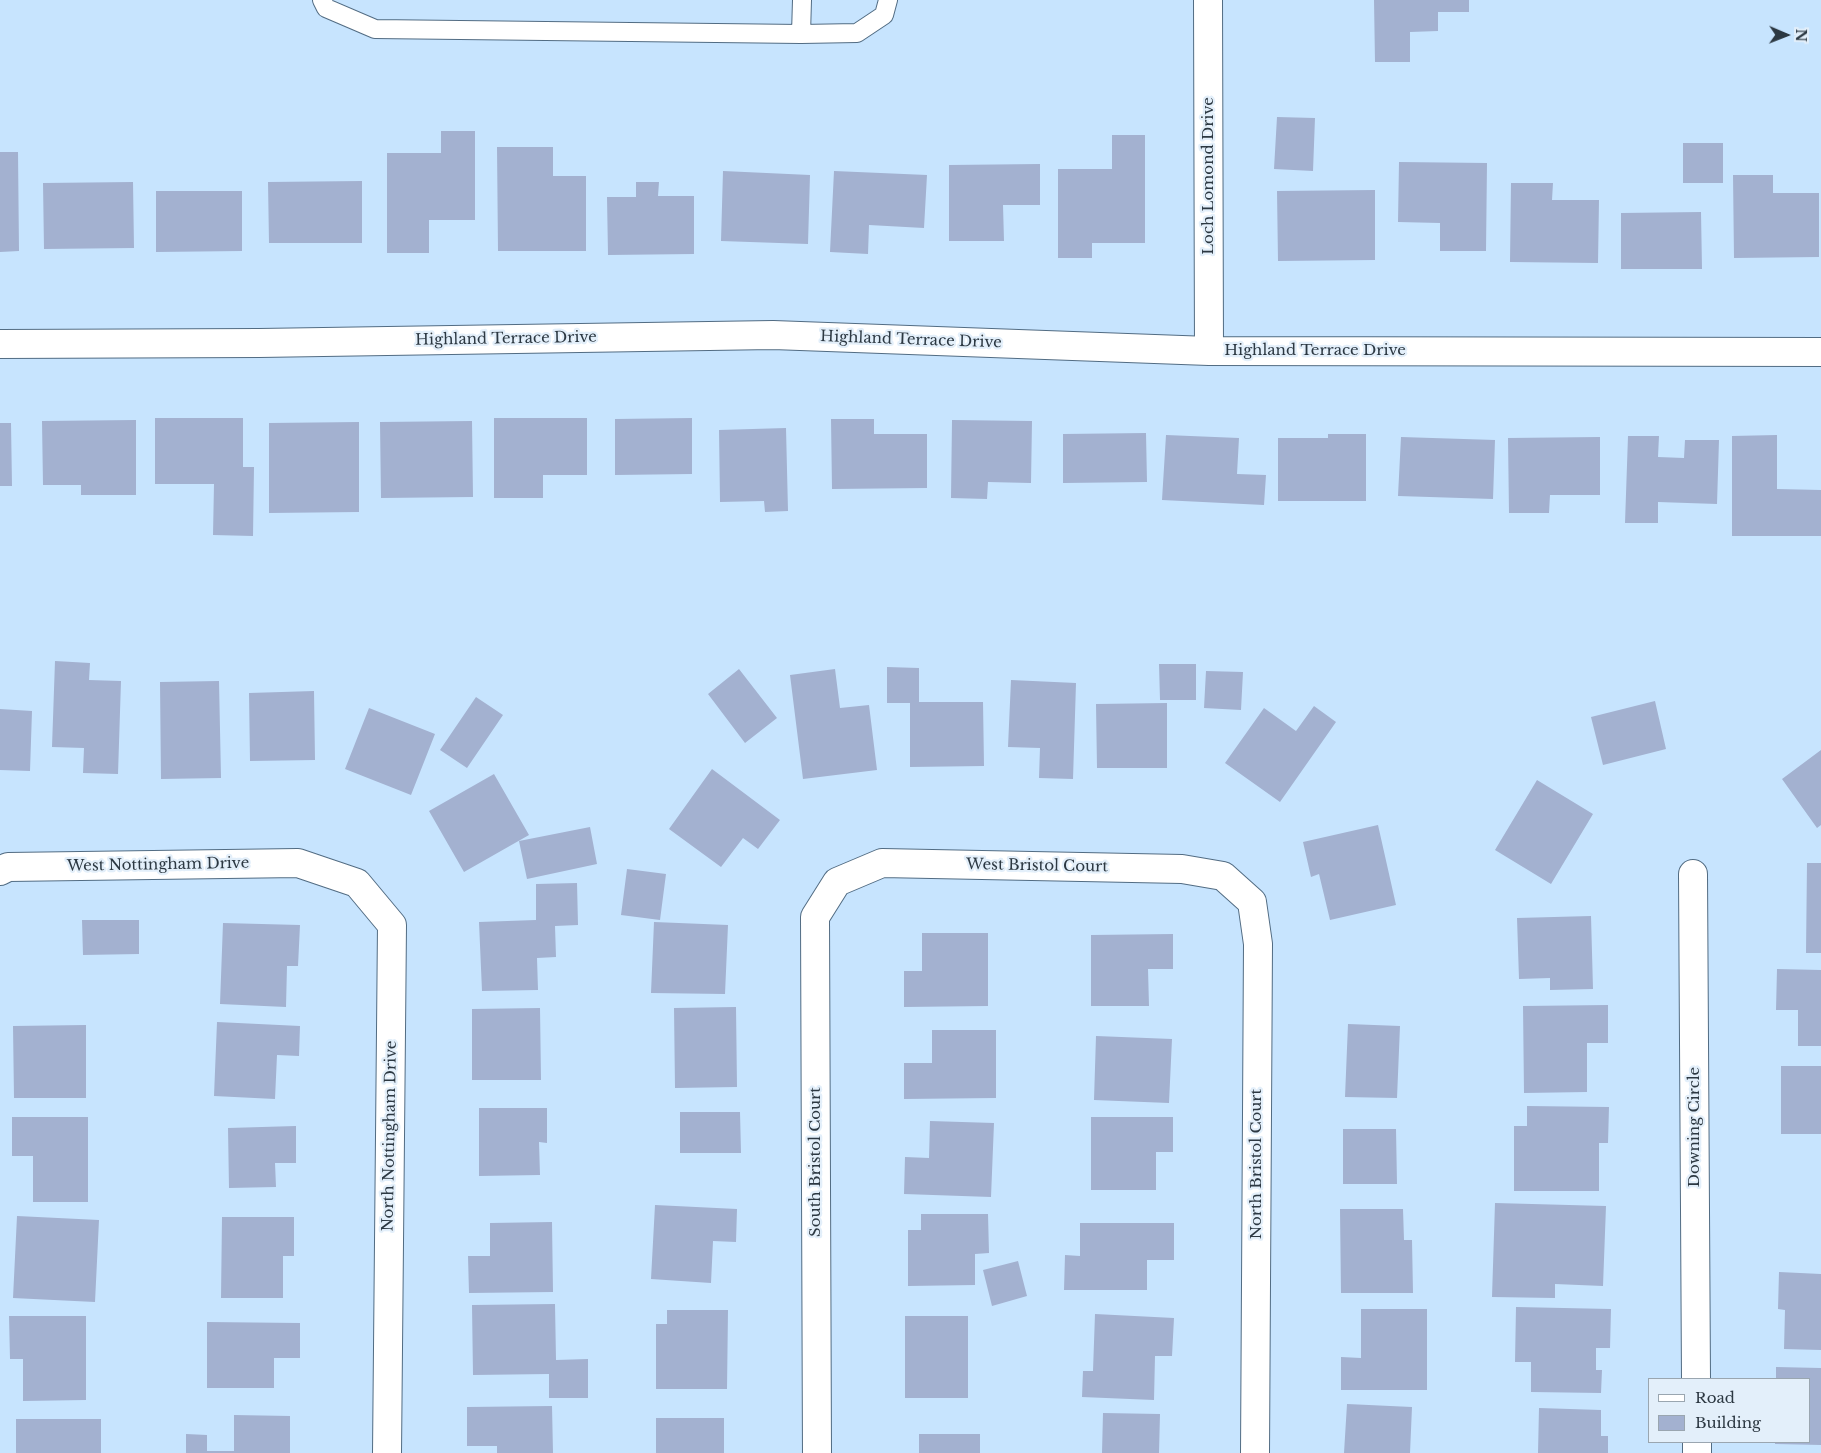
<!DOCTYPE html>
<style>
body{margin:0}
#map{position:relative;width:1821px;height:1453px;overflow:hidden;background:#c7e4fe;font-family:"Libre Baskerville",serif}
canvas{display:block}
.legend{position:absolute;left:1648px;top:1378px;width:162px;height:65px;box-sizing:border-box;background:#e3effa;border:1px solid #9aa6b0;margin:0;padding:6px 9px;list-style:none;font-size:15px;color:#2c3842}
.legend li{display:flex;align-items:center;gap:10px;height:25px}
.legend b{width:25px;border:1px solid #9aa6b0}
.north{position:absolute;left:1761px;top:10px;width:50px;height:50px;-webkit-text-stroke:4px #e3effa;paint-order:stroke;rotate:91deg;font-size:14px;font-weight:700;line-height:20px;text-align:center;color:#2c3842}
.north::after{content:'';display:block;margin:auto;width:18px;height:22px;background:#2c3842;clip-path:polygon(50% 0,100% 100%,50% 72%,0 100%)}
</style>
<div id="map">
<canvas width="1821" height="1453"></canvas>
<ul class="legend">
<li><b style="height:6px;background:#fff"></b>Road</li>
<li><b style="height:14px;background:#a3b1d0"></b>Building</li>
</ul>
<div class="north">N</div>
</div>
<script>
const ctx = document.querySelector('canvas').getContext('2d');
ctx.lineJoin = 'round';
function fillPath(path, color) {
  ctx.fillStyle = color;
  ctx.fill(path, 'evenodd');
}
function toPath(rows) {
  const path = new Path2D();
  for (const r of rows) {
    path.moveTo(r[0], r[1]);
    for (let i = 2; i < r.length; i += 2) path.lineTo(r[i], r[i + 1]);
  }
  return path;
}
function stroke(path, color, width, dash) {
  ctx.strokeStyle = color;
  ctx.lineWidth = width;
  ctx.lineCap = dash ? 'butt' : 'round';
  ctx.setLineDash(dash || []);
  ctx.stroke(path);
}
function write(font, color, halo, rows, align = 'center') {
  ctx.font = font + ' "Libre Baskerville",serif';
  ctx.lineWidth = 4.5;
  ctx.setLineDash([]);
  ctx.textBaseline = 'middle';
  ctx.strokeStyle = halo;
  ctx.fillStyle = color;
  for (const [text, x, y, turn = 0] of rows) {
    ctx.save();
    ctx.translate(x, y);
    ctx.rotate((+turn || 0) * Math.PI / 180);
    ctx.textAlign = isNaN(turn) ? turn : align;
    if (halo) ctx.strokeText(text, 0, 0);
    ctx.fillText(text, 0, 0);
    ctx.restore();
  }
}
fillPath(toPath([
 [1374,0,1469,0,1469,12,1438,12,1438,31,1410,32,1410,62,1375,62],
 [1277,117,1315,118,1313,171,1274,169],
 [441,131,475,131,475,220,429,220,429,253,387,253,387,153,441,153],
 [1112,135,1145,135,1145,243,1092,243,1092,258,1058,258,1058,169,1112,169],
 [1683,143,1723,143,1723,183,1683,183],
 [497,147,553,147,553,176,586,176,586,251,498,251],
 [0,152,18,152,19,251,0,252],
 [1399,162,1487,163,1486,251,1440,251,1440,223,1398,222],
 [1040,164,1040,205,1003,205,1004,241,949,241,949,165],
 [723,171,810,175,808,244,721,241],
 [834,171,927,175,924,228,869,225,868,254,830,252],
 [1733,175,1773,175,1773,193,1819,193,1819,257,1734,258],
 [362,181,362,243,269,243,268,182],
 [133,182,134,248,44,249,43,183],
 [636,182,659,182,658,196,694,196,694,254,608,255,607,197,636,197],
 [1511,183,1553,183,1552,200,1599,200,1598,263,1510,262],
 [1375,190,1375,260,1278,261,1277,191],
 [156,191,242,191,242,251,156,252],
 [1701,212,1702,269,1621,269,1621,213],
 [155,418,243,418,243,467,254,467,253,536,213,535,214,484,155,484],
 [494,418,587,418,587,475,543,475,543,498,494,498],
 [692,418,692,474,615,475,615,419],
 [831,419,874,419,874,434,927,434,927,488,832,489],
 [136,420,136,495,81,495,81,485,43,485,42,421],
 [952,420,1032,421,1031,483,988,482,987,499,951,498],
 [472,421,473,497,381,498,380,422],
 [359,422,359,512,269,513,269,423],
 [0,423,11,423,12,486,0,486],
 [786,428,788,511,765,512,764,501,720,502,719,430],
 [1146,433,1147,482,1063,483,1063,434],
 [1328,434,1366,434,1366,501,1278,501,1278,438,1328,438],
 [1166,435,1239,438,1237,474,1266,475,1264,505,1162,500],
 [1777,435,1777,489,1821,490,1821,536,1732,536,1732,436],
 [1628,436,1659,436,1658,457,1684,458,1685,440,1719,440,1717,504,1658,502,1658,523,1625,523],
 [1401,437,1495,440,1493,499,1398,496],
 [1600,437,1600,495,1550,495,1549,513,1509,513,1508,438],
 [55,661,90,663,89,680,121,681,118,774,83,773,84,748,52,747],
 [1159,664,1196,664,1196,700,1160,700],
 [887,667,919,668,919,702,983,702,984,766,910,767,910,703,887,703],
 [739,669,777,718,745,743,708,694],
 [835,669,840,708,869,705,877,770,803,779,790,675],
 [1206,671,1243,672,1241,710,1204,708],
 [1011,680,1076,683,1073,779,1039,778,1040,748,1008,747],
 [219,681,221,778,161,779,160,682],
 [314,691,315,760,250,761,249,693],
 [476,697,503,715,467,768,440,750],
 [1655,701,1666,749,1603,765,1591,717],
 [1167,703,1167,768,1097,768,1096,704],
 [1314,706,1336,722,1280,802,1225,763,1264,708,1296,731],
 [369,708,435,734,411,795,345,769],
 [0,709,32,711,30,771,0,770],
 [1821,750,1821,825,1817,828,1782,779],
 [712,769,780,820,758,849,743,838,721,867,669,829],
 [494,774,529,835,464,872,429,811],
 [1537,780,1593,814,1551,884,1495,850],
 [1378,825,1396,905,1330,920,1319,874,1311,877,1303,842],
 [590,827,597,864,527,879,519,841],
 [1807,863,1821,863,1821,953,1806,953],
 [627,869,666,874,660,920,621,915],
 [577,883,578,925,555,926,556,957,537,958,538,990,482,991,479,922,536,920,536,884],
 [1591,916,1593,989,1550,990,1550,978,1519,979,1517,918],
 [82,920,139,920,139,954,83,955],
 [654,922,728,925,725,994,651,993],
 [223,923,300,925,298,966,287,966,286,1007,220,1004],
 [922,933,988,933,988,1006,904,1007,904,971,922,971],
 [1173,934,1173,969,1148,969,1149,1006,1091,1006,1091,935],
 [1777,969,1821,970,1821,1046,1798,1046,1798,1010,1776,1010],
 [1608,1005,1608,1043,1587,1043,1587,1092,1524,1093,1523,1006],
 [736,1007,737,1087,675,1088,674,1008],
 [540,1008,541,1080,472,1080,472,1009],
 [217,1022,300,1026,299,1056,277,1055,275,1099,214,1096],
 [1348,1024,1400,1026,1397,1098,1345,1097],
 [86,1025,86,1098,14,1098,13,1026],
 [932,1030,996,1030,996,1098,904,1099,904,1063,932,1063],
 [1096,1036,1172,1039,1169,1103,1094,1100],
 [1781,1066,1821,1066,1821,1134,1781,1134],
 [1527,1106,1609,1107,1608,1143,1599,1143,1599,1191,1514,1191,1514,1126,1527,1126],
 [479,1108,547,1108,547,1143,539,1142,540,1175,479,1176],
 [680,1112,740,1112,741,1153,680,1153],
 [12,1117,88,1117,88,1202,33,1202,33,1156,12,1156],
 [1091,1117,1173,1117,1173,1152,1156,1152,1156,1190,1091,1190],
 [930,1121,994,1123,991,1197,904,1194,905,1157,929,1158],
 [296,1126,296,1163,275,1163,276,1187,229,1188,228,1128],
 [1343,1129,1396,1129,1397,1184,1343,1184],
 [1495,1203,1606,1206,1603,1286,1555,1284,1555,1298,1492,1297],
 [655,1205,737,1209,736,1242,713,1241,711,1283,651,1279],
 [1340,1209,1403,1209,1404,1240,1412,1240,1413,1293,1341,1293],
 [921,1214,988,1214,989,1253,975,1254,975,1285,908,1286,908,1230,921,1230],
 [17,1216,99,1220,95,1302,13,1298],
 [222,1217,294,1217,294,1256,283,1256,283,1298,221,1298],
 [552,1222,553,1292,469,1293,468,1256,490,1256,490,1223],
 [1080,1223,1174,1223,1174,1260,1147,1260,1147,1290,1064,1290,1065,1255,1080,1256],
 [1018,1261,1027,1296,992,1306,983,1270],
 [1779,1272,1821,1274,1821,1350,1784,1349,1785,1310,1778,1309],
 [555,1304,556,1360,588,1359,588,1398,549,1398,549,1374,473,1375,472,1305],
 [1516,1307,1611,1309,1610,1348,1596,1348,1596,1370,1602,1370,1601,1393,1531,1392,1531,1362,1515,1362],
 [1361,1309,1427,1309,1427,1390,1341,1390,1341,1357,1361,1358],
 [667,1310,728,1310,727,1389,656,1389,656,1324,667,1324],
 [1095,1314,1174,1318,1172,1356,1155,1356,1154,1400,1082,1397,1083,1371,1093,1371],
 [9,1316,86,1316,86,1400,23,1401,23,1359,10,1359],
 [905,1316,968,1316,968,1398,905,1398],
 [207,1322,300,1323,300,1358,274,1358,274,1388,207,1388],
 [1776,1367,1821,1368,1821,1445,1775,1444,1775,1442,1810,1442,1810,1379,1776,1379],
 [1347,1404,1412,1407,1410,1453,1344,1453],
 [552,1406,553,1453,497,1453,497,1446,467,1446,467,1407],
 [1539,1408,1601,1410,1601,1436,1608,1436,1608,1453,1538,1453],
 [1103,1413,1160,1414,1159,1453,1102,1453],
 [234,1415,290,1416,290,1453,186,1453,186,1434,207,1435,207,1451,234,1451],
 [656,1418,724,1418,724,1453,656,1453],
 [16,1419,101,1419,101,1453,16,1453],
 [919,1434,980,1434,980,1453,919,1453]
]), '#a3b1d0');
const lane = toPath([
 [322,0,326,8,375,29,801,34,857,33,884,15,888,0],
 [801,34,802,0]
]);
const street = toPath([
 [1208,0,1209,351],
 [0,344,259,343,773,335,1209,351,1821,352],
 [0,871,8,867,298,863,357,883,392,925,387,1453],
 [1693,874,1696,1379],
 [1697,1442,1697,1453],
 [817,1453,815,917,837,882,882,863,1182,869,1223,876,1252,902,1258,944,1255,1453]
]);
stroke(lane, '#526c83', 20);
stroke(street, '#526c83', 30);
stroke(lane, '#fff', 18);
stroke(street, '#fff', 28);
write('15px', '#2c3842', '#e3effa', [
 ["Loch Lomond Drive",1209,176,-90],
 ["Highland Terrace Drive",506,339,-1],
 ["Highland Terrace Drive",911,340,2],
 ["Highland Terrace Drive",1315,351],
 ["West Nottingham Drive",158,865,-1],
 ["West Bristol Court",1037,866,1],
 ["Downing Circle",1695,1127,-90],
 ["North Nottingham Drive",390,1136,-89],
 ["South Bristol Court",816,1162,-90],
 ["North Bristol Court",1257,1164,-90]
]);
</script>
